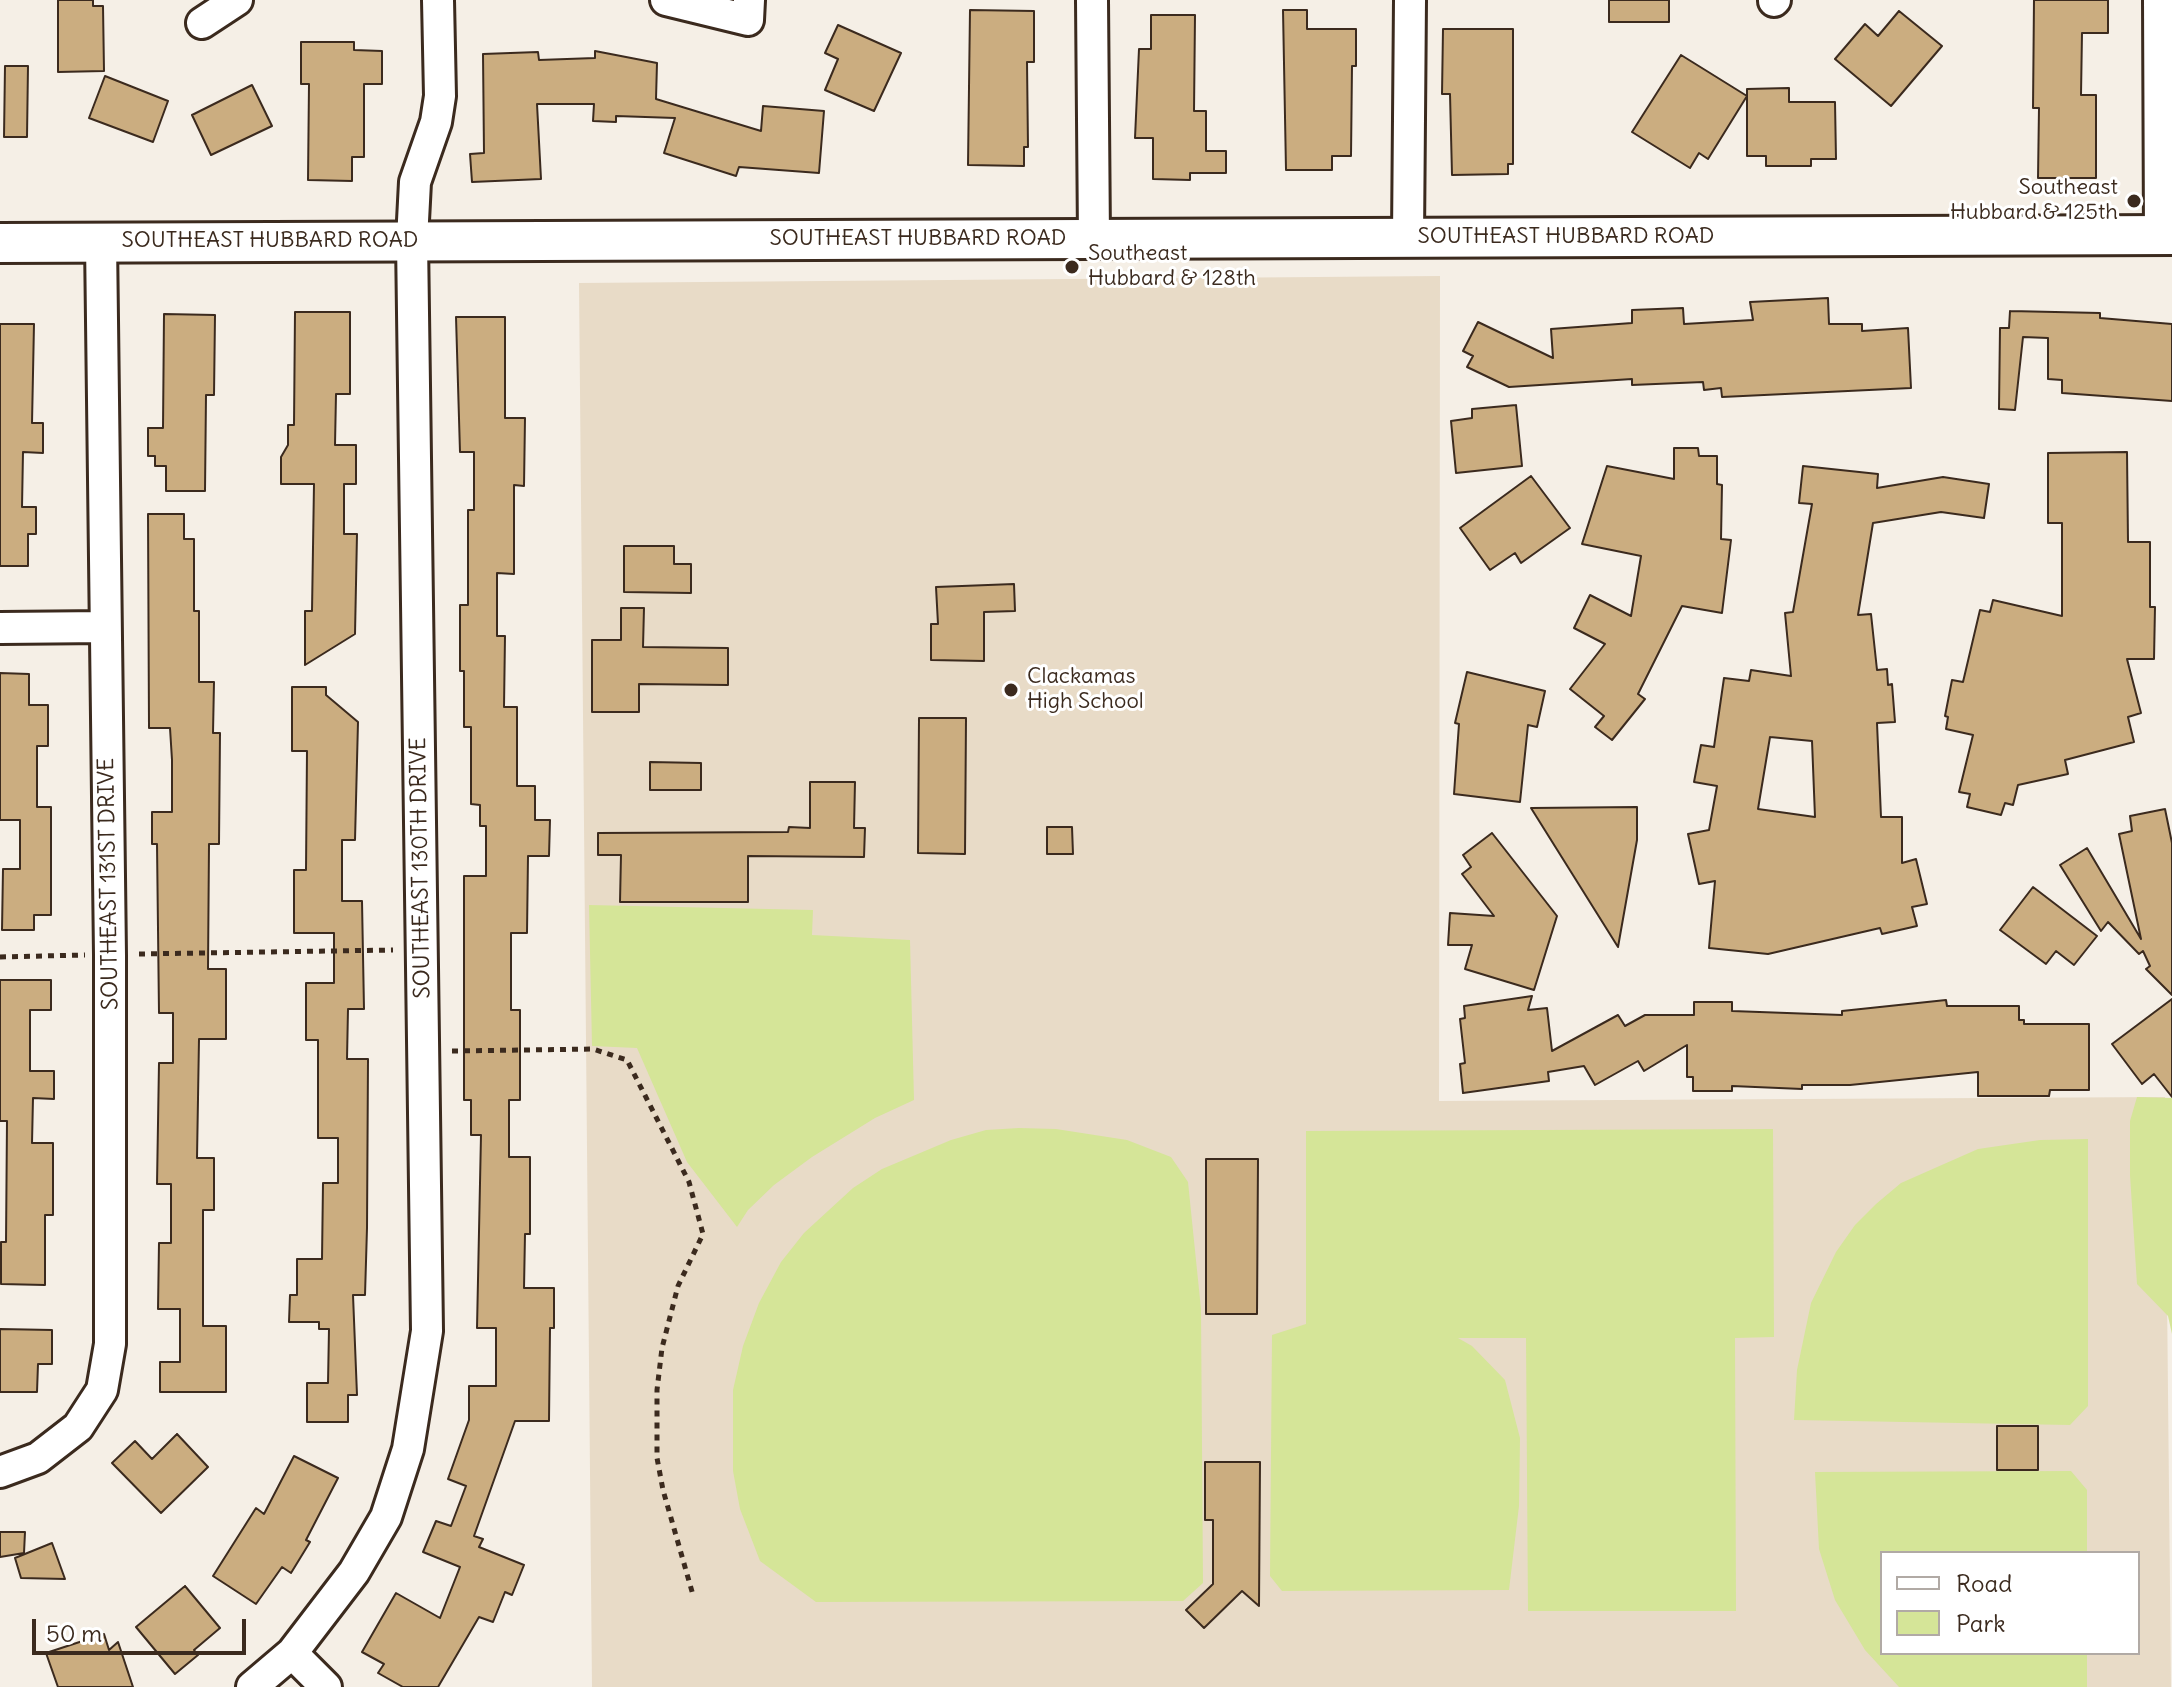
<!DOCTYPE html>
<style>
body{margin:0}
#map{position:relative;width:2172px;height:1687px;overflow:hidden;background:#f5efe6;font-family:Delius,sans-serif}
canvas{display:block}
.legend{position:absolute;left:1880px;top:1551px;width:260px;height:104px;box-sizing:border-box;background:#fff;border:2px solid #b1aaa5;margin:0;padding:10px 14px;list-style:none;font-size:24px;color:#3b2a1e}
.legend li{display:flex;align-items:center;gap:16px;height:40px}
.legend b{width:40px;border:2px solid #b1aaa5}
.scale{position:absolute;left:32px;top:1619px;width:214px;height:36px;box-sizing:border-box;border:4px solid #3b2a1e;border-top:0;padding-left:10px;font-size:24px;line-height:28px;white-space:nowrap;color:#3b2a1e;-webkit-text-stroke:6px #fff;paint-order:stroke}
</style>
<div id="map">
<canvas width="2172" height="1687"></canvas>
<ul class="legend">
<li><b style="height:10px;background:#fff"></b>Road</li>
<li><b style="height:22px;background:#d5e598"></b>Park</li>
</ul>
<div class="scale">50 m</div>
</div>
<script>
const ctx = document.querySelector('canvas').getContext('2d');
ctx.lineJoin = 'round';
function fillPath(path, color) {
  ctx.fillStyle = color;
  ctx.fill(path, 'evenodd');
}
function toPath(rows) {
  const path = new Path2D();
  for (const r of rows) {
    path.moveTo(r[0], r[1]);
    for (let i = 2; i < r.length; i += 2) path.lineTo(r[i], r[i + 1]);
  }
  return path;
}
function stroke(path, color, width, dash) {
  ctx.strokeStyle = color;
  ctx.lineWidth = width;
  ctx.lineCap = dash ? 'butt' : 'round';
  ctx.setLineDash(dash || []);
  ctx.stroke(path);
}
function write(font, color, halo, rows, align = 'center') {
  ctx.font = font + ' Delius,sans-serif';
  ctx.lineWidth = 6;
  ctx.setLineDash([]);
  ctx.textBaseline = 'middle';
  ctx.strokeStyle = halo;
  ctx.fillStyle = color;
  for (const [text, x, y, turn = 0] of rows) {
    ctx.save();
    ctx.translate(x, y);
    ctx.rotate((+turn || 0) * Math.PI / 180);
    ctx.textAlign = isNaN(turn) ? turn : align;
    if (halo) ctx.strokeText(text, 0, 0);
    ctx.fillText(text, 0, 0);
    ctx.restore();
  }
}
fillPath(toPath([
 [1440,276,1439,1101,2165,1097,2171,1687,592,1687,579,283],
 [1882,1553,2138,1553,2138,1653,1882,1653]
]), '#e8dbc7');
fillPath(toPath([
 [589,905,813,910,812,935,910,940,914,1100,875,1118,812,1157,774,1185,748,1210,737,1227,687,1162,637,1048,592,1046],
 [2137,1097,2172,1098,2172,1334,2168,1316,2137,1284,2130,1175,2130,1121],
 [1019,1128,1056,1129,1127,1140,1171,1157,1188,1182,1201,1309,1203,1583,1183,1601,816,1602,760,1561,740,1509,733,1471,733,1390,743,1346,759,1303,781,1262,804,1233,853,1188,882,1169,951,1140,986,1130],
 [1773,1129,1774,1337,1735,1338,1736,1611,1528,1611,1526,1338,1458,1338,1472,1346,1505,1380,1520,1438,1519,1506,1509,1590,1282,1591,1270,1576,1272,1335,1306,1324,1306,1131],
 [2088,1139,2088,1406,2070,1425,1794,1420,1797,1370,1811,1303,1836,1252,1855,1225,1876,1204,1901,1183,1978,1149,2040,1140],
 [2071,1471,2087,1490,2087,1553,1882,1553,1882,1653,2087,1653,2087,1687,1899,1687,1865,1650,1835,1600,1819,1549,1815,1472]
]), '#d5e598');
const building = toPath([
 [58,0,93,0,93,6,103,6,104,71,58,72,58,0],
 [1609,0,1669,0,1669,22,1609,22,1609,0],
 [2034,0,2108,0,2108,33,2082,33,2081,95,2096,95,2096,178,2038,178,2039,108,2033,108,2034,0],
 [970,10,1034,11,1034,62,1027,62,1028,147,1024,147,1024,166,968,165,970,10],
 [1283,10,1307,10,1307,29,1356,29,1356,66,1352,66,1351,156,1332,156,1332,170,1286,170,1283,10],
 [1899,11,1942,46,1891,106,1835,59,1865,24,1878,36,1899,11],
 [1151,15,1195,15,1194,111,1206,111,1206,151,1226,151,1226,173,1190,173,1190,180,1153,179,1153,138,1135,138,1139,49,1151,49,1151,15],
 [838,25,901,53,874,111,825,90,838,59,825,53,838,25],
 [1443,29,1513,29,1513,164,1508,164,1508,174,1452,175,1450,94,1442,94,1443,29],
 [301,42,354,42,354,50,382,51,382,84,364,84,364,157,352,157,352,181,308,180,309,84,301,84,301,42],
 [595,51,657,63,656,99,761,131,763,106,824,111,819,173,739,167,736,176,664,153,675,118,616,116,616,122,593,121,594,104,537,104,541,179,472,182,470,154,484,153,483,54,538,52,539,60,595,58,595,51],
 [1681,55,1747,96,1708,159,1699,153,1690,168,1632,132,1681,55],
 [5,66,28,66,27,137,4,137,5,66],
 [105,76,168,101,153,142,89,118,105,76],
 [252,85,272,126,211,155,192,115,252,85],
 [1789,88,1789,102,1835,102,1836,159,1811,159,1811,166,1766,166,1766,156,1747,156,1747,89,1789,88],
 [1828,298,1829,324,1862,324,1862,331,1908,328,1911,388,1722,397,1721,388,1704,390,1703,382,1632,385,1632,379,1509,387,1467,367,1473,356,1463,351,1478,322,1553,358,1551,329,1632,323,1632,310,1683,308,1684,324,1753,320,1750,302,1828,298],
 [2010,311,2100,313,2100,318,2172,324,2172,401,2062,393,2062,380,2048,379,2048,338,2023,337,2015,410,1999,409,2000,328,2009,328,2010,311],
 [295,312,350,312,350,394,336,394,335,445,356,445,356,484,344,484,344,534,357,534,355,634,305,665,305,611,312,611,314,484,281,484,281,457,288,445,288,425,294,425,295,312],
 [164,314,215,315,214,395,206,395,205,491,166,491,166,466,155,466,155,456,148,456,148,428,163,428,164,314],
 [456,317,505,317,505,418,525,418,524,486,514,485,514,574,497,573,497,636,505,636,504,707,517,707,517,786,535,786,535,820,550,820,549,856,528,856,527,933,511,933,511,1010,520,1010,520,1100,509,1100,509,1157,530,1157,530,1234,525,1234,524,1288,554,1288,554,1328,550,1328,549,1421,515,1421,474,1536,483,1539,479,1547,524,1565,512,1595,505,1592,493,1622,479,1617,438,1687,403,1687,378,1673,384,1664,362,1652,396,1593,440,1618,460,1567,423,1552,436,1521,451,1526,466,1486,448,1479,469,1420,469,1386,496,1386,496,1328,477,1328,481,1135,471,1135,471,1100,464,1100,464,876,486,876,486,826,480,826,480,805,471,804,471,727,464,727,464,671,460,671,460,605,468,605,468,510,474,510,474,452,460,452,456,317],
 [0,324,34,324,32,423,43,423,43,453,23,452,22,507,36,507,36,534,28,534,28,566,0,566,0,324],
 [1516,405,1522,466,1456,473,1451,421,1472,418,1472,409,1516,405],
 [1674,448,1698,448,1699,456,1717,456,1717,484,1722,485,1721,539,1731,540,1722,613,1682,606,1638,694,1645,699,1612,740,1595,727,1604,716,1570,689,1605,644,1574,628,1590,595,1631,616,1641,556,1582,544,1607,466,1674,479,1674,448],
 [2127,452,2128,542,2150,542,2150,607,2155,607,2154,659,2127,659,2141,713,2128,717,2134,742,2065,760,2068,774,2018,785,2013,805,2005,803,2001,815,1967,807,1970,794,1959,792,1973,735,1946,729,1948,717,1945,716,1952,680,1963,682,1980,610,1990,612,1993,600,2062,616,2062,523,2048,523,2048,453,2127,452],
 [1803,466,1878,474,1877,488,1943,477,1989,484,1984,518,1941,512,1873,523,1858,615,1871,614,1877,670,1887,669,1888,685,1892,684,1895,722,1877,723,1881,817,1902,817,1902,863,1916,859,1927,904,1912,907,1917,926,1882,934,1880,928,1768,954,1709,948,1715,881,1699,884,1688,834,1709,830,1717,786,1694,782,1701,745,1714,747,1724,678,1749,681,1751,670,1791,676,1785,613,1793,612,1812,504,1799,503,1803,466],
 [1770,737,1812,741,1815,817,1758,809,1770,737],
 [1531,476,1570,528,1521,563,1515,553,1490,570,1460,528,1531,476],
 [148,514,184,514,184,539,194,539,194,611,199,611,199,682,214,682,213,733,220,733,219,844,209,844,208,969,226,969,226,1039,199,1039,197,1158,214,1158,214,1210,203,1210,203,1326,226,1326,226,1392,160,1392,160,1362,180,1362,180,1309,158,1309,159,1243,171,1243,171,1184,157,1184,159,1063,173,1063,173,1013,159,1013,157,844,152,844,152,812,172,812,172,760,170,728,149,728,148,514],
 [624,546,674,546,674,564,691,564,691,593,624,592,624,546],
 [1014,584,1015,611,984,612,984,661,931,660,931,624,938,624,936,587,1014,584],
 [621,608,644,608,643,647,728,648,728,685,639,684,639,712,592,712,592,640,621,640,621,608],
 [1467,672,1545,691,1537,727,1528,725,1520,802,1454,794,1459,724,1455,723,1467,672],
 [0,673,29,674,29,705,48,705,48,746,37,746,37,807,51,807,51,915,34,915,34,930,2,930,3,869,20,869,20,820,0,820,0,673],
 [292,687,326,687,326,695,358,722,355,840,342,840,342,901,362,901,364,1009,348,1009,347,1059,368,1059,367,1228,365,1295,353,1295,357,1395,348,1395,348,1422,307,1422,307,1383,328,1383,329,1329,319,1329,319,1322,289,1322,290,1295,297,1295,297,1259,322,1259,323,1183,338,1183,338,1138,318,1138,318,1040,306,1040,306,983,334,983,334,933,294,933,294,870,306,870,307,751,292,751,292,687],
 [919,718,966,718,965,854,918,853,919,718],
 [650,762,701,763,701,790,650,790,650,762],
 [810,782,855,782,854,828,865,828,864,857,748,856,748,902,620,902,621,855,598,855,598,833,788,832,789,827,810,828,810,782],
 [1637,807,1637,840,1618,947,1531,808,1637,807],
 [2165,809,2172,843,2172,995,2146,969,2150,966,2143,951,2139,954,2108,922,2101,931,2060,865,2087,848,2141,939,2119,834,2132,831,2130,816,2165,809],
 [1047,827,1072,827,1073,854,1047,854,1047,827],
 [1492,833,1557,916,1534,990,1465,969,1472,945,1448,945,1450,913,1494,916,1462,874,1471,867,1463,855,1492,833],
 [2033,887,2097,936,2074,965,2056,951,2046,964,2000,930,2033,887],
 [0,980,51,980,51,1010,30,1010,30,1071,54,1071,54,1099,33,1098,32,1143,53,1143,53,1215,45,1215,45,1285,1,1284,1,1242,6,1242,7,1121,0,1121,0,980],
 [1532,996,1528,1010,1547,1008,1552,1051,1618,1015,1625,1026,1645,1015,1694,1015,1694,1002,1732,1002,1732,1011,1842,1015,1842,1011,1946,1000,1947,1006,2019,1006,2019,1020,2024,1020,2024,1024,2089,1024,2089,1090,2050,1090,2049,1096,1978,1096,1978,1072,1850,1085,1802,1085,1802,1089,1732,1086,1732,1091,1693,1091,1693,1077,1687,1077,1687,1045,1644,1071,1638,1061,1595,1085,1584,1066,1548,1072,1549,1081,1463,1093,1460,1064,1465,1063,1460,1019,1465,1018,1464,1006,1532,996],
 [2172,999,2172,1097,2154,1074,2142,1084,2112,1044,2172,999],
 [1206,1159,1258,1159,1257,1314,1206,1314,1206,1159],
 [0,1329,52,1330,52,1364,38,1364,37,1392,0,1392,0,1329],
 [1997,1426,2038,1426,2038,1470,1997,1470,1997,1426],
 [177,1434,208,1467,161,1513,112,1463,135,1441,152,1459,177,1434],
 [294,1456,338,1478,306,1540,310,1542,291,1573,282,1567,256,1604,213,1576,256,1508,264,1514,294,1456],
 [1205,1462,1260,1462,1259,1606,1242,1591,1204,1628,1186,1610,1213,1584,1213,1520,1205,1520,1205,1462],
 [0,1532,25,1532,24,1553,0,1557,0,1532],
 [52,1543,65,1579,21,1578,15,1558,52,1543],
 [185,1586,220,1628,194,1650,198,1655,175,1674,136,1627,185,1586],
 [104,1634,109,1650,118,1642,133,1687,58,1687,46,1653,104,1634]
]);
fillPath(building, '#cbad80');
stroke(building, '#3b2a1e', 2);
const minor = toPath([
 [666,0,748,20,749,0],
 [1092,0,1094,238],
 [2159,0,2160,235],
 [1774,1,1775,0],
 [202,23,237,0],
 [1408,237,1410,0],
 [0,628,105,627],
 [0,1472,38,1458,78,1427,102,1390,110,1344,110,955,101,241],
 [292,1653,326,1687],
 [252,1687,292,1653,354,1572,386,1517,408,1449,427,1331,412,240,415,182,436,122,440,96,438,0]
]);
const major = toPath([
 [0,243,2172,235]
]);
stroke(minor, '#3b2a1e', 36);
stroke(major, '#3b2a1e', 44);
stroke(toPath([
 [139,954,393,950],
 [0,957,85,955],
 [452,1051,593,1049,627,1060,689,1182,703,1234,678,1286,662,1348,657,1390,657,1458,663,1490,693,1595]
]), '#3b2a1e', 5, [6, 6]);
stroke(minor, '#fff', 30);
stroke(major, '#fff', 38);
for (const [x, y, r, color] of [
 [2134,201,8,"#3b2a1e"],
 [1072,267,8,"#3b2a1e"],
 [1011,690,8,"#3b2a1e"]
]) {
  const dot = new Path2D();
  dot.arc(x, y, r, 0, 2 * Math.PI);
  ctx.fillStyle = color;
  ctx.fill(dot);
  stroke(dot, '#fff', 3);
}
write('22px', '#3b2a1e', '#fff', [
 ["Southeast",2118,188,"right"],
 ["Hubbard & 125th",2118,213,"right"],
 ["Southeast",1088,254],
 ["Hubbard & 128th",1088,279],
 ["Clackamas",1027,677],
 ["High School",1027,702]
], 'left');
write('22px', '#3b2a1e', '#fff', [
 ["SOUTHEAST HUBBARD ROAD",1566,237],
 ["SOUTHEAST HUBBARD ROAD",918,239],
 ["SOUTHEAST HUBBARD ROAD",270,241],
 ["SOUTHEAST 130TH DRIVE",421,868,-91],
 ["SOUTHEAST 131ST DRIVE",109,884,-91]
]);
</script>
